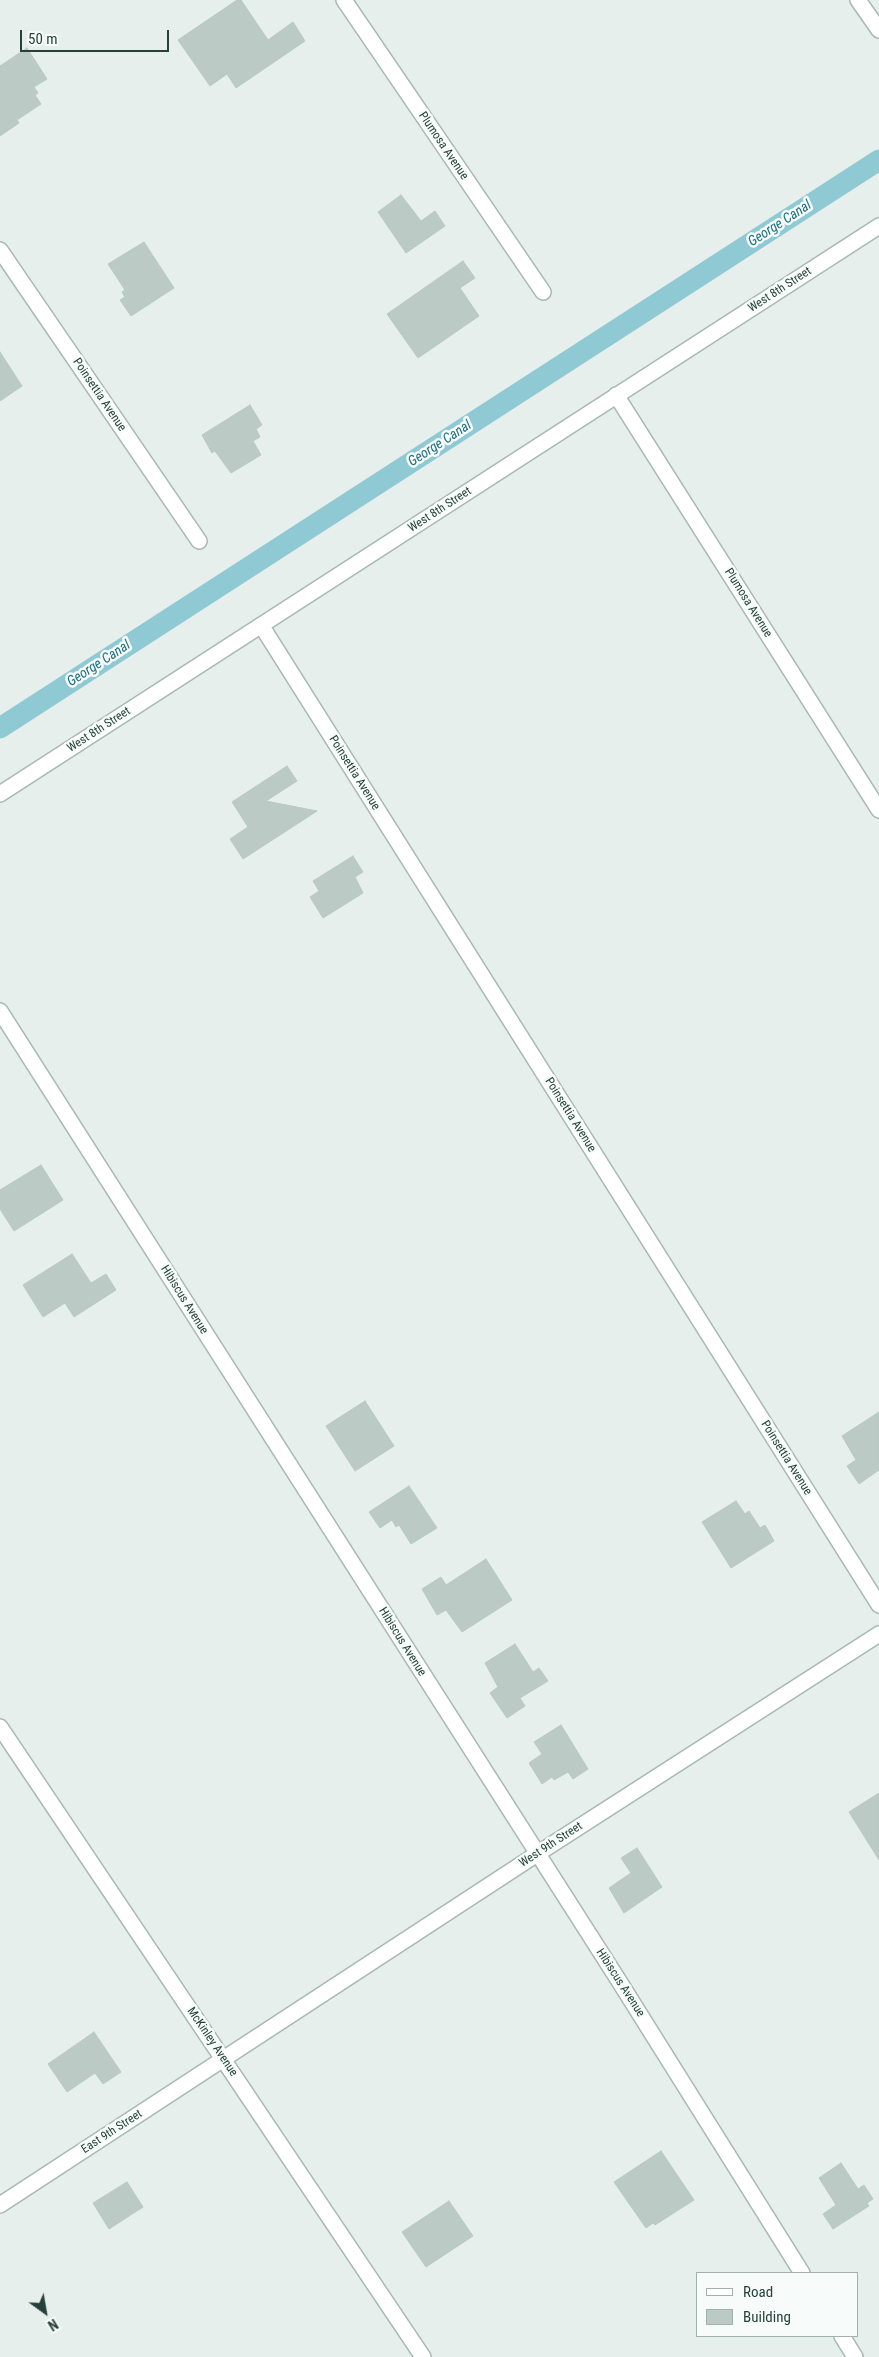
<!DOCTYPE html>
<style>
body{margin:0}
#map{position:relative;width:879px;height:2357px;overflow:hidden;background:#e6efeb;font-family:"Roboto Condensed",sans-serif}
canvas{display:block}
.legend{position:absolute;left:696px;top:2272px;width:162px;height:65px;box-sizing:border-box;background:#f7fbf9;border:1px solid #a3b1ad;margin:0;padding:6px 9px;list-style:none;font-size:15px;color:#24423a}
.legend li{display:flex;align-items:center;gap:10px;height:25px}
.legend b{width:25px;border:1px solid #a3b1ad}
.north{position:absolute;left:20px;top:2287px;width:50px;height:50px;-webkit-text-stroke:4px #f7fbf9;paint-order:stroke;rotate:148deg;font-size:14px;font-weight:700;line-height:20px;text-align:center;color:#24423a}
.north::after{content:'';display:block;margin:auto;width:18px;height:22px;background:#24423a;clip-path:polygon(50% 0,100% 100%,50% 72%,0 100%)}
.scale{position:absolute;left:20px;top:30px;width:149px;height:22px;box-sizing:border-box;border:2px solid #24423a;border-top:0;padding-left:6px;font-size:15px;line-height:18px;white-space:nowrap;color:#24423a;-webkit-text-stroke:4px #f7fbf9;paint-order:stroke}
</style>
<div id="map">
<canvas width="879" height="2357"></canvas>
<ul class="legend">
<li><b style="height:6px;background:#fff"></b>Road</li>
<li><b style="height:14px;background:#bbcac4"></b>Building</li>
</ul>
<div class="north">N</div>
<div class="scale">50 m</div>
</div>
<script>
const ctx = document.querySelector('canvas').getContext('2d');
ctx.lineJoin = 'round';
function toPath(rows) {
  const path = new Path2D();
  for (const r of rows) {
    path.moveTo(r[0], r[1]);
    for (let i = 2; i < r.length; i += 2) path.lineTo(r[i], r[i + 1]);
  }
  return path;
}
function stroke(path, color, width, dash) {
  ctx.strokeStyle = color;
  ctx.lineWidth = width;
  ctx.lineCap = dash ? 'butt' : 'round';
  ctx.setLineDash(dash || []);
  ctx.stroke(path);
}
function fillPath(path, color) {
  ctx.fillStyle = color;
  ctx.fill(path, 'evenodd');
}
function write(font, color, halo, rows, align = 'center') {
  ctx.font = font + ' "Roboto Condensed",sans-serif';
  ctx.lineWidth = 5;
  ctx.setLineDash([]);
  ctx.textBaseline = 'middle';
  ctx.strokeStyle = halo;
  ctx.fillStyle = color;
  for (const [text, x, y, turn = 0] of rows) {
    ctx.save();
    ctx.translate(x, y);
    ctx.rotate((+turn || 0) * Math.PI / 180);
    ctx.textAlign = isNaN(turn) ? turn : align;
    if (halo) ctx.strokeText(text, 0, 0);
    ctx.fillText(text, 0, 0);
    ctx.restore();
  }
}
stroke(toPath([
 [0,728,879,160]
]), '#8ec9d4', 21);
const building = toPath([
 [237,0,241,0,268,40,293,22,305,41,236,88,227,74,210,86,178,40,237,0],
 [27,48,47,79,34,87,38,93,35,95,41,104,17,120,19,123,0,136,0,66,27,48],
 [401,195,421,221,435,211,445,226,406,253,378,212,401,195],
 [144,242,174,288,131,316,120,300,125,297,122,292,125,290,108,264,144,242],
 [463,261,475,278,460,288,479,316,418,358,387,314,463,261],
 [0,352,22,386,0,401,0,352],
 [250,405,262,425,256,429,260,437,253,441,261,455,231,473,215,451,212,453,202,435,250,405],
 [287,766,297,781,266,801,317,811,243,859,230,839,248,827,232,802,287,766],
 [353,856,363,872,355,877,363,893,323,918,310,897,319,891,313,881,353,856],
 [41,1165,63,1200,14,1231,0,1209,0,1190,41,1165],
 [72,1254,91,1283,106,1274,116,1290,74,1317,65,1303,43,1317,23,1285,72,1254],
 [365,1401,394,1446,355,1471,326,1426,365,1401],
 [879,1412,879,1470,859,1484,847,1466,856,1460,842,1436,879,1412],
 [409,1486,437,1528,411,1544,399,1525,396,1527,392,1520,380,1528,369,1512,409,1486],
 [736,1501,745,1514,749,1511,760,1528,765,1525,774,1541,731,1568,702,1522,736,1501],
 [486,1559,512,1600,462,1632,446,1610,437,1615,422,1589,441,1577,446,1585,486,1559],
 [515,1644,533,1672,539,1668,548,1681,520,1698,525,1706,507,1718,490,1693,498,1687,485,1663,515,1644],
 [561,1725,588,1769,573,1779,568,1772,554,1780,552,1777,542,1784,529,1763,542,1754,534,1742,561,1725],
 [879,1793,879,1860,849,1812,879,1793],
 [637,1848,662,1887,624,1913,609,1888,631,1873,621,1858,637,1848],
 [94,2032,121,2072,103,2084,95,2073,67,2092,48,2064,94,2032],
 [661,2151,694,2200,655,2225,653,2223,646,2228,614,2182,661,2151],
 [841,2163,858,2189,864,2185,873,2199,867,2203,869,2206,833,2229,823,2214,836,2205,819,2178,841,2163],
 [127,2182,143,2207,109,2229,93,2203,127,2182],
 [449,2201,473,2236,426,2267,402,2232,449,2201]
]);
fillPath(building, '#bbcac4');
stroke(building, '#b8c9c2', 1);
const minor = toPath([
 [344,0,543,292],
 [858,0,879,30],
 [0,250,199,541],
 [616,395,879,810],
 [261,625,879,1605],
 [0,794,879,226],
 [0,1011,619,1981,802,2273],
 [0,1727,423,2357],
 [0,2205,537,1854,879,1634],
 [842,2336,855,2357]
]);
stroke(minor, '#a8b8b2', 18);
stroke(minor, '#fff', 15);
write('12px', '#24423a', '#f7fbf9', [
 ["Plumosa Avenue",443,146,56],
 ["West 8th Street",780,290,-33],
 ["Poinsettia Avenue",99,395,56],
 ["West 8th Street",440,510,-33],
 ["Plumosa Avenue",748,603,58],
 ["West 8th Street",99,730,-33],
 ["Poinsettia Avenue",354,773,58],
 ["Poinsettia Avenue",570,1115,58],
 ["Hibiscus Avenue",184,1300,58],
 ["Poinsettia Avenue",786,1458,58],
 ["Hibiscus Avenue",402,1642,58],
 ["West 9th Street",551,1845,-33],
 ["Hibiscus Avenue",620,1983,57],
 ["McKinley Avenue",212,2042,56],
 ["East 9th Street",112,2132,-33]
]);
write('italic 14px', '#1c6f80', '#f7fbf9', [
 ["George Canal",780,224,-33],
 ["George Canal",440,444,-33],
 ["George Canal",99,664,-33]
]);
</script>
